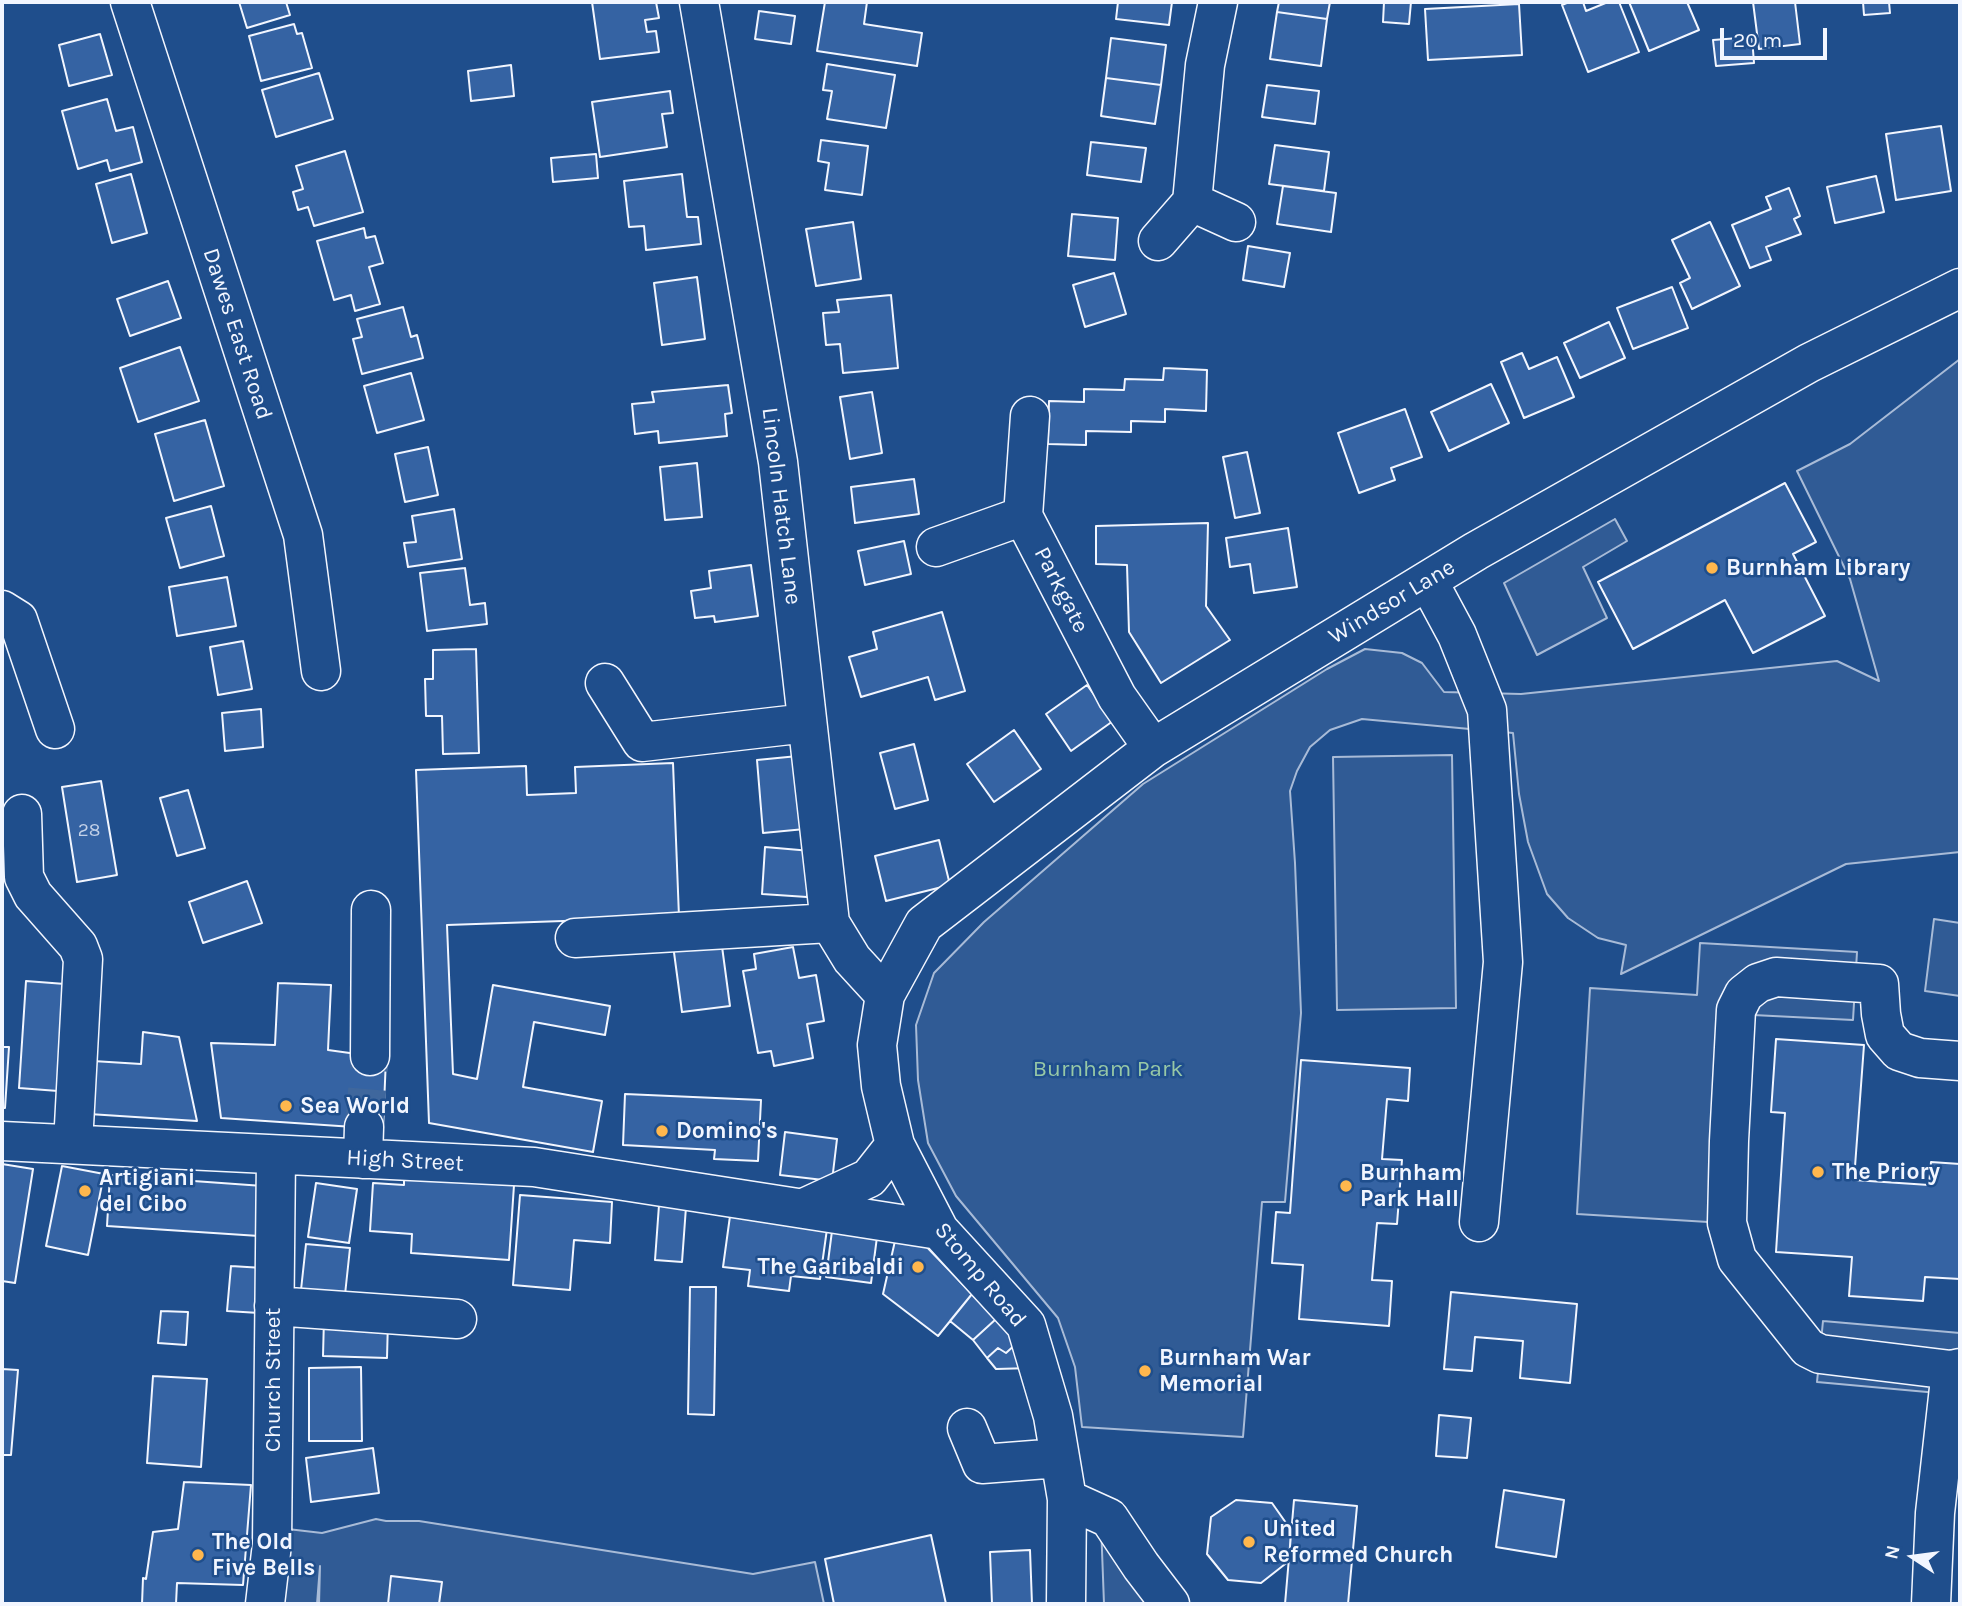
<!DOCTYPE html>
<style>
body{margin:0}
#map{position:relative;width:1962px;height:1606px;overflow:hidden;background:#1f4e8c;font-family:Karla,sans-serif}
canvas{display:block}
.frame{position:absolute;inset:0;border:4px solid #f2f6ff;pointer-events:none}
.north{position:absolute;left:1878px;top:1522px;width:70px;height:70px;-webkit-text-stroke:5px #1f4e8c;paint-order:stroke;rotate:283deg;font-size:19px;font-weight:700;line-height:28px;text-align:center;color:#f2f6ff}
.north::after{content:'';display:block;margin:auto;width:24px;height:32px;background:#f2f6ff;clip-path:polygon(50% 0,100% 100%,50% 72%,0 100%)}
.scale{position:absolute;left:1720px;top:28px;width:107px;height:32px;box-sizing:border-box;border:4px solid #f2f6ff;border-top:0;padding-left:9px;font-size:21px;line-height:24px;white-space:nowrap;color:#f2f6ff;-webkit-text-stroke:5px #1f4e8c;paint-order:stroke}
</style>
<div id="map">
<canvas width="1962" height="1606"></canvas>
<div class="frame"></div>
<div class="north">N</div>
<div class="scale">20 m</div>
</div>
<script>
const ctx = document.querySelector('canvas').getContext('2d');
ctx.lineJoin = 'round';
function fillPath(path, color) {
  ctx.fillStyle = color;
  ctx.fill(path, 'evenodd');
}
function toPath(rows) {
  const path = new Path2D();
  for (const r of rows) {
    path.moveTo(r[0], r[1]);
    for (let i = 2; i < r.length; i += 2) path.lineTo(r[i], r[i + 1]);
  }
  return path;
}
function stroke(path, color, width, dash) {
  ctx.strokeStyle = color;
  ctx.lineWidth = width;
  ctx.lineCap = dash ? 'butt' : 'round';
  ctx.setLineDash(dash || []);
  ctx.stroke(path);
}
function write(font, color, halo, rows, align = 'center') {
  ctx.font = font + ' Karla,sans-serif';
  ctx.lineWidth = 5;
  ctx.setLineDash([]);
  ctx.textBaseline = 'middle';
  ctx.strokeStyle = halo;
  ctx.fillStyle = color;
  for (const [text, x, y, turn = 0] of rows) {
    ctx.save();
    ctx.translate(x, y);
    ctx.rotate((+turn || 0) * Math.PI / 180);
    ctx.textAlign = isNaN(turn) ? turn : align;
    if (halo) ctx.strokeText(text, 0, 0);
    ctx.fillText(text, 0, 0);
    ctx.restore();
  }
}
const built = toPath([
 [1960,359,1960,852,1846,864,1621,974,1626,945,1598,938,1568,918,1547,894,1528,842,1519,794,1513,733,1362,719,1330,730,1310,747,1297,771,1290,791,1295,863,1301,1013,1285,1202,1262,1202,1243,1437,1082,1427,1075,1367,1058,1318,956,1196,928,1143,918,1080,916,1025,934,973,984,922,1143,784,1327,669,1365,649,1402,653,1422,663,1444,692,1521,694,1837,661,1879,681,1850,579,1797,471,1850,444,1960,359],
 [1615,519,1627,541,1583,567,1607,618,1537,655,1504,583,1615,519],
 [1452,755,1456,1008,1337,1010,1333,757,1452,755],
 [1934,919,1960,923,1960,996,1925,991,1934,919],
 [1700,943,1857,952,1853,1020,1753,1015,1741,1224,1577,1214,1590,988,1697,995,1700,943],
 [1823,1321,1960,1333,1960,1395,1817,1382,1823,1321],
 [376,1519,386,1521,419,1521,753,1574,815,1562,824,1604,319,1604,320,1566,317,1604,273,1604,279,1528,322,1533,376,1519],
 [1101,1524,1158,1604,1104,1604,1101,1524]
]);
fillPath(built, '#305b95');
stroke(built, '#a8bbd7', 2);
const building = toPath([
 [239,2,286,2,290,15,247,28,239,2],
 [592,2,656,2,659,18,645,20,647,32,656,31,659,52,600,59,592,2],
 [825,2,867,2,864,24,922,33,917,66,817,51,825,2],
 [1118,2,1172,2,1169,25,1116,19,1118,2],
 [1279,2,1330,2,1327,19,1277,12,1279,2],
 [1384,2,1411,2,1409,24,1383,22,1384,2],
 [1569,2,1583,2,1586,11,1608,2,1619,2,1639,52,1588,72,1562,5,1569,2],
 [1629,2,1687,2,1699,30,1649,51,1629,2],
 [1753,2,1795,2,1800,44,1759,49,1753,2],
 [1863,2,1889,2,1890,13,1864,15,1863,2],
 [1519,4,1522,55,1428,60,1425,9,1519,4],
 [759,11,795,16,791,44,755,39,759,11],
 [1277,12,1327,19,1321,66,1270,59,1277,12],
 [294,24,297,34,302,33,312,68,261,81,249,36,294,24],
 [100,34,112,75,69,86,59,45,100,34],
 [1752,37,1754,63,1716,66,1713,40,1752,37],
 [1111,38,1166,45,1161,85,1106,78,1111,38],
 [827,64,895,75,886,128,827,119,832,91,823,90,827,64],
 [511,65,514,96,471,101,468,71,511,65],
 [319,73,333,119,276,137,262,90,319,73],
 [1106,78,1161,85,1155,124,1101,116,1106,78],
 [1267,85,1319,91,1315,124,1262,117,1267,85],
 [670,91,673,113,662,114,667,147,600,157,592,102,670,91],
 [107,99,116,131,133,127,142,162,110,171,107,160,78,169,62,111,107,99],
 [1941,126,1951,191,1896,200,1886,134,1941,126],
 [821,140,868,146,862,195,825,190,829,163,818,161,821,140],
 [1091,142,1146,148,1141,182,1087,175,1091,142],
 [1275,145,1329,152,1324,191,1269,184,1275,145],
 [345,151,363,212,314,226,308,207,298,210,293,192,303,189,296,166,345,151],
 [596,154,598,178,553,182,551,158,596,154],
 [131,174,147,233,112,243,96,184,131,174],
 [682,174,687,217,698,217,701,244,646,250,644,226,629,227,624,181,682,174],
 [1876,176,1884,212,1835,223,1827,187,1876,176],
 [1283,186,1336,193,1331,232,1277,224,1283,186],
 [1789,188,1800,216,1794,219,1801,234,1766,247,1771,260,1750,268,1732,225,1771,209,1766,197,1789,188],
 [1072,214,1118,218,1115,260,1068,256,1072,214],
 [853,222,861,279,816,286,806,229,853,222],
 [1710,222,1740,286,1692,309,1680,283,1690,278,1672,240,1710,222],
 [364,228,366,238,375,236,383,263,369,267,380,304,355,311,351,295,334,300,317,241,364,228],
 [1248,246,1290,253,1284,287,1243,280,1248,246],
 [1114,273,1126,314,1085,327,1073,285,1114,273],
 [697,277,705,339,662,345,654,283,697,277],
 [168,281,181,318,130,336,117,299,168,281],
 [1672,287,1688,328,1633,349,1617,308,1672,287],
 [891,295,898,368,843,373,840,344,826,345,823,313,839,312,837,300,891,295],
 [403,307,411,337,417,335,423,358,362,374,353,339,362,337,357,319,403,307],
 [1609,322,1625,358,1580,378,1564,343,1609,322],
 [180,347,199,401,138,422,120,368,180,347],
 [1522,353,1529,369,1557,357,1574,397,1524,418,1501,362,1522,353],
 [1164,368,1207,370,1206,411,1165,409,1165,422,1131,421,1131,432,1086,431,1086,445,1048,444,1049,401,1084,402,1084,389,1124,390,1125,379,1163,380,1164,368],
 [411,373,424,420,377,433,364,386,411,373],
 [1491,384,1509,423,1449,451,1431,412,1491,384],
 [728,385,732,413,725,414,727,436,659,443,658,431,635,434,632,404,654,402,652,392,728,385],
 [872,392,882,453,850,459,840,397,872,392],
 [1405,409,1422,457,1391,468,1395,480,1359,493,1338,433,1405,409],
 [205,420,224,486,174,501,155,434,205,420],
 [428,447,438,495,405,502,395,454,428,447],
 [1247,452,1260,513,1235,518,1223,457,1247,452],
 [697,463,702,517,665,520,660,467,697,463],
 [914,479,919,514,855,523,851,487,914,479],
 [1785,483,1816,542,1793,554,1825,616,1753,653,1725,600,1633,649,1598,582,1785,483],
 [211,506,224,556,180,568,166,518,211,506],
 [454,509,462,559,408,567,404,543,416,542,412,516,454,509],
 [1208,523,1206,606,1230,640,1161,683,1129,632,1127,565,1096,564,1096,526,1208,523],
 [1288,528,1297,587,1254,593,1250,564,1230,567,1226,538,1288,528],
 [904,541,911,574,865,585,858,551,904,541],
 [751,565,758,616,715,622,714,616,695,618,691,591,711,588,709,571,751,565],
 [465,568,470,605,485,603,487,624,427,631,420,573,465,568],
 [227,577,236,626,177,636,169,587,227,577],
 [942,612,965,691,935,700,928,677,861,697,849,657,877,649,873,632,942,612],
 [243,641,252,689,218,695,210,647,243,641],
 [476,649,479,753,443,754,442,716,426,716,425,679,433,679,433,650,476,649],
 [1087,685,1113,721,1071,751,1046,714,1087,685],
 [261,709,263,747,225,751,222,713,261,709],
 [1014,730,1041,769,994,802,967,764,1014,730],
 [914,744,928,800,895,809,880,753,914,744],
 [798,756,805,829,763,833,757,760,798,756],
 [673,763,679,917,447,925,453,1074,477,1079,493,985,610,1006,605,1035,534,1022,523,1087,602,1101,593,1152,429,1123,416,770,526,766,527,795,576,793,575,767,673,763],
 [101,781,117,875,77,882,62,787,101,781],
 [188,790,205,848,177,856,160,798,188,790],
 [939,840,950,885,886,901,875,856,939,840],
 [765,847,811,851,807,897,762,894,765,847],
 [247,881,262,923,203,943,189,902,247,881],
 [721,939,730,1006,682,1012,673,945,721,939],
 [793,947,799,978,816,975,824,1021,807,1024,813,1058,774,1066,771,1051,758,1053,743,971,756,969,754,954,793,947],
 [26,981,65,984,58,1091,19,1088,26,981],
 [278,983,331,985,328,1050,386,1058,383,1129,221,1118,211,1043,275,1045,278,983],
 [143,1032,179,1037,197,1121,89,1114,93,1061,141,1064,143,1032],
 [1776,1039,1864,1045,1854,1180,1929,1185,1931,1162,1960,1164,1960,1279,1925,1277,1923,1301,1849,1296,1852,1257,1776,1252,1785,1113,1771,1112,1776,1039],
 [2,1047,9,1047,5,1108,2,1108,2,1047],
 [1301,1060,1410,1068,1408,1101,1387,1099,1382,1159,1402,1160,1397,1224,1377,1223,1372,1280,1392,1281,1389,1326,1299,1319,1303,1265,1272,1263,1276,1212,1290,1213,1301,1060],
 [625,1094,761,1100,758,1161,714,1159,715,1150,623,1145,625,1094],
 [785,1132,837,1139,832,1181,780,1175,785,1132],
 [2,1164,33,1169,15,1283,2,1281,2,1164],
 [62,1166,104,1174,88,1255,46,1246,62,1166],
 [110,1175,263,1186,259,1236,107,1226,110,1175],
 [404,1179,514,1185,509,1260,411,1253,412,1234,370,1231,373,1183,404,1185,404,1179],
 [316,1183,357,1189,349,1243,308,1237,316,1183],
 [520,1195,612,1202,610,1243,574,1240,570,1290,513,1285,520,1195],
 [659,1205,686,1207,682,1262,655,1260,659,1205],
 [730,1216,827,1229,820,1279,791,1276,789,1291,748,1286,750,1270,723,1267,730,1216],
 [832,1231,877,1237,871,1283,826,1277,832,1231],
 [897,1232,921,1241,972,1294,938,1336,883,1294,897,1232],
 [306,1244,350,1248,344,1304,300,1299,306,1244],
 [231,1266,263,1268,259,1313,227,1311,231,1266],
 [690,1287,716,1287,714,1415,688,1414,690,1287],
 [1451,1292,1577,1304,1570,1383,1520,1378,1523,1341,1475,1337,1472,1371,1444,1369,1451,1292],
 [972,1294,996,1319,973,1340,950,1321,972,1294],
 [161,1311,188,1312,186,1345,158,1343,161,1311],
 [324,1318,388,1320,387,1358,323,1356,324,1318],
 [996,1319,1018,1342,1006,1353,998,1348,987,1358,973,1340,996,1319],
 [1018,1342,1032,1368,996,1369,987,1358,998,1348,1006,1353,1018,1342],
 [361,1367,362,1441,309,1441,309,1368,361,1367],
 [2,1369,18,1370,11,1455,2,1455,2,1369],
 [153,1376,207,1379,201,1467,147,1463,153,1376],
 [1439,1415,1471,1418,1467,1458,1436,1456,1439,1415],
 [373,1448,379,1493,311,1502,306,1458,373,1448],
 [184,1482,251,1485,243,1585,177,1583,176,1604,142,1604,143,1578,146,1579,153,1532,178,1529,184,1482],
 [1504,1490,1564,1500,1556,1557,1496,1547,1504,1490],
 [1236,1500,1272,1503,1291,1530,1289,1561,1261,1583,1228,1580,1207,1554,1211,1517,1236,1500],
 [1294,1500,1357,1506,1348,1604,1285,1604,1294,1500],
 [931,1535,946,1604,834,1604,825,1559,931,1535],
 [1030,1550,1032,1604,992,1604,990,1552,1030,1550],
 [391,1576,442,1582,439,1604,388,1604,391,1576]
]);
fillPath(building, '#3563a3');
stroke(building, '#f2f6ff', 2);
stroke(toPath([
 [364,1127,370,1056]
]), '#3f679d', 38, [38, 19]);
const minor = toPath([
 [130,2,303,535,321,671],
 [699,2,778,462,830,923,852,959,885,995],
 [1192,202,1205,65,1218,2],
 [1158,241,1192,202,1236,222],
 [1030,416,1023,516,1117,697,1153,748],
 [936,547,1023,516],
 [1428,581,1457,635,1487,710,1503,962,1479,1222],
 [2,610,18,620,55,729],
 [605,683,642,742,807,723],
 [22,814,24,877,33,895,78,946,83,959,73,1144],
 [575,938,830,923],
 [370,1056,371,910],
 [1960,1061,1920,1058,1899,1051,1885,1035,1881,1014,1879,984,1776,977,1758,983,1744,994,1736,1010,1729,1141,1727,1223,1737,1259,1808,1348,1820,1354,1951,1370,1960,1368],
 [2,1141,534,1167,939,1230],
 [363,1159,364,1127],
 [806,1207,869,1178,895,1145],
 [274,1306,457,1319],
 [967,1428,982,1464,1059,1458],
 [1067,1499,1109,1518,1141,1566,1170,1604],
 [265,1604,272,1544,276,1155],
 [1066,1604,1067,1499,1053,1416,1026,1325,939,1230,895,1145,881,1086,877,1045,885,995,924,924,1153,748,1476,551,1809,363,1960,288],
 [1931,1604,1935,1513,1951,1370]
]);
stroke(minor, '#f2f6ff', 41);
stroke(minor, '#1f4e8c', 38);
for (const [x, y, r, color] of [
 [1712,568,7,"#ffb74d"],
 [286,1106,7,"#ffb74d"],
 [662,1131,7,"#ffb74d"],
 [1818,1172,7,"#ffb74d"],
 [1346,1186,7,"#ffb74d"],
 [85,1191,7,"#ffb74d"],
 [918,1267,7,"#ffb74d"],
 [1145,1371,7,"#ffb74d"],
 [1249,1542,7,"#ffb74d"],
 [198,1555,7,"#ffb74d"]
]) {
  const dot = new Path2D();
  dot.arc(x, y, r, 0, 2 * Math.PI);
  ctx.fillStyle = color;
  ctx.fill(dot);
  stroke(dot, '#1f4e8c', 2.5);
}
write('19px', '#c3d1e8', null, [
 ["28",89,831]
]);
write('23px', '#f2f6ff', '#1f4e8c', [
 ["Dawes East Road",237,334,72],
 ["Lincoln Hatch Lane",781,506,83],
 ["Parkgate",1061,590,63],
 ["Windsor Lane",1392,602,-31],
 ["High Street",405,1161,3],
 ["Stomp Road",980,1275,50],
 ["Church Street",273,1380,-90]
]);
write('bold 23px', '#f2f6ff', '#1f4e8c', [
 ["Burnham Library",1726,568],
 ["Sea World",300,1106],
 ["Domino's",676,1131],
 ["The Priory",1832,1172],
 ["Burnham",1360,1173],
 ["Park Hall",1360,1199],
 ["Artigiani",99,1178],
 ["del Cibo",99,1204],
 ["The Garibaldi",904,1267,"right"],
 ["Burnham War",1159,1358],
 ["Memorial",1159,1384],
 ["United",1263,1529],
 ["Reformed Church",1263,1555],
 ["The Old",212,1542],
 ["Five Bells",212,1568]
], 'left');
write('23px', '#97c8a6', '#1f4e8c', [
 ["Burnham Park",1108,1069]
]);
</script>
